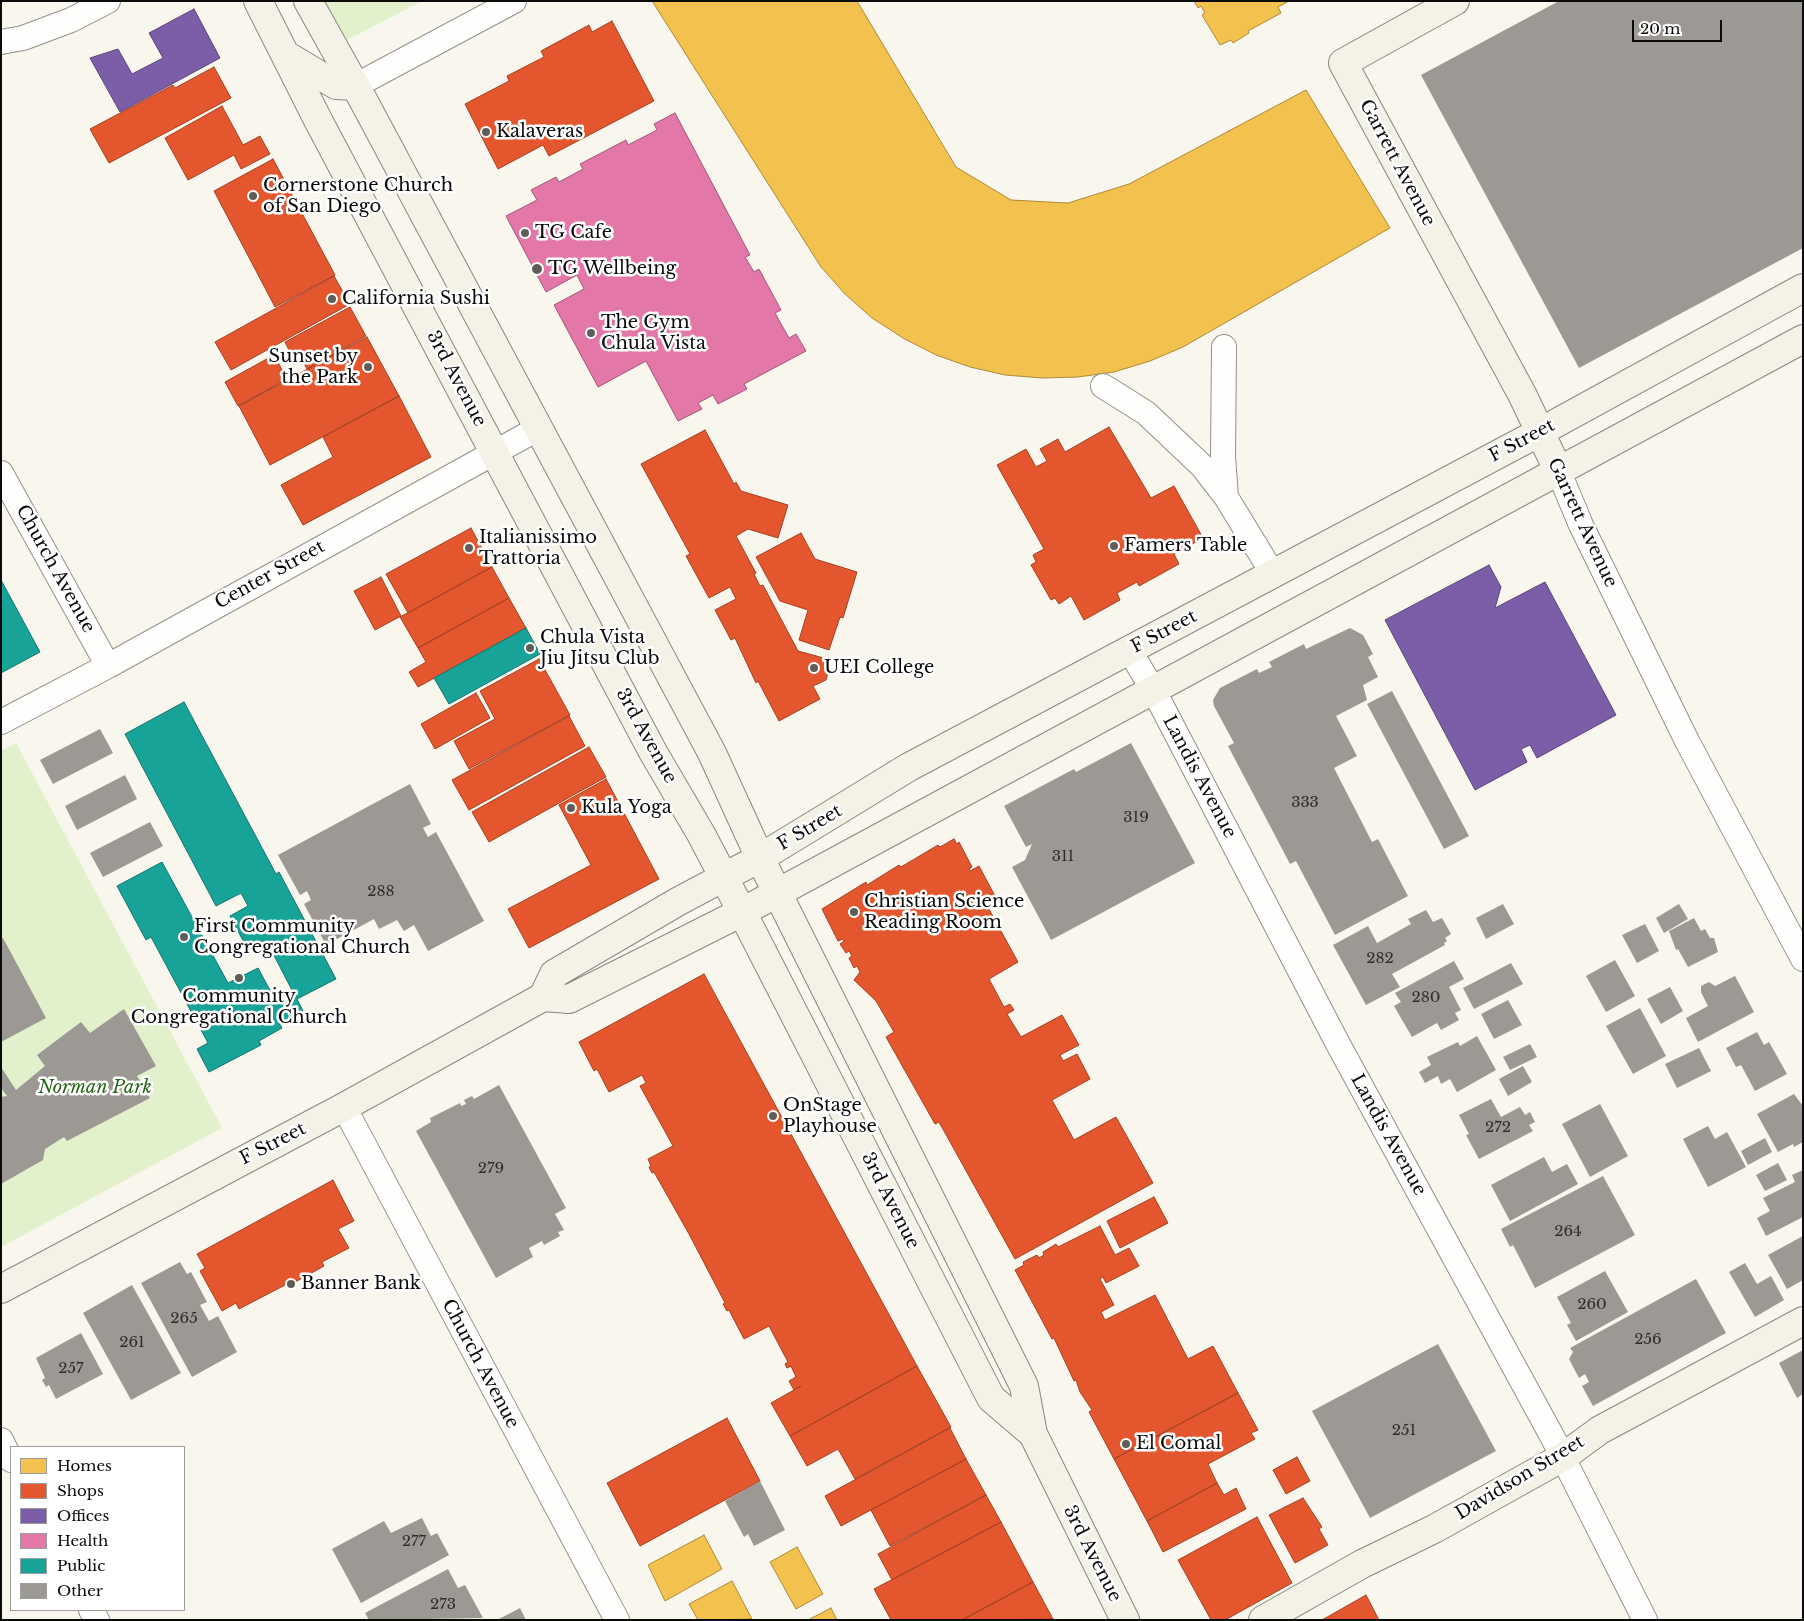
<!DOCTYPE html>
<style>
body{margin:0}
#map{position:relative;width:1804px;height:1621px;overflow:hidden;background:#f9f6ed;font-family:"Libre Baskerville",serif}
canvas{display:block}
.frame{position:absolute;inset:0;border:2px solid #0a0a0a;pointer-events:none}
.legend{position:absolute;left:10px;top:1446px;width:175px;height:165px;box-sizing:border-box;background:#fff;border:1px solid #9d9d9d;margin:0;padding:6px 9px;list-style:none;font-size:15px;color:#0a0a0a}
.legend li{display:flex;align-items:center;gap:10px;height:25px}
.legend b{width:25px;border:1px solid #9d9d9d}
.scale{position:absolute;left:1632px;top:20px;width:90px;height:22px;box-sizing:border-box;border:2px solid #0a0a0a;border-top:0;padding-left:6px;font-size:15px;line-height:18px;white-space:nowrap;color:#0a0a0a;-webkit-text-stroke:4px #fff;paint-order:stroke}
</style>
<div id="map">
<canvas width="1804" height="1621"></canvas>
<div class="frame"></div>
<ul class="legend">
<li><b style="height:14px;background:#f2c14e"></b>Homes</li>
<li><b style="height:14px;background:#e4572e"></b>Shops</li>
<li><b style="height:14px;background:#7b5ea7"></b>Offices</li>
<li><b style="height:14px;background:#e377a8"></b>Health</li>
<li><b style="height:14px;background:#17a398"></b>Public</li>
<li><b style="height:14px;background:#9c9893"></b>Other</li>
</ul>
<div class="scale">20 m</div>
</div>
<script>
const ctx = document.querySelector('canvas').getContext('2d');
ctx.lineJoin = 'round';
function fillPath(path, color) {
  ctx.fillStyle = color;
  ctx.fill(path, 'evenodd');
}
function toPath(rows) {
  const path = new Path2D();
  for (const r of rows) {
    path.moveTo(r[0], r[1]);
    for (let i = 2; i < r.length; i += 2) path.lineTo(r[i], r[i + 1]);
  }
  return path;
}
function stroke(path, color, width, dash) {
  ctx.strokeStyle = color;
  ctx.lineWidth = width;
  ctx.lineCap = dash ? 'butt' : 'round';
  ctx.setLineDash(dash || []);
  ctx.stroke(path);
}
function write(font, color, halo, rows, align = 'center') {
  ctx.font = font + ' "Libre Baskerville",serif';
  ctx.lineWidth = 5;
  ctx.setLineDash([]);
  ctx.textBaseline = 'middle';
  ctx.strokeStyle = halo;
  ctx.fillStyle = color;
  for (const [text, x, y, turn = 0] of rows) {
    ctx.save();
    ctx.translate(x, y);
    ctx.rotate((+turn || 0) * Math.PI / 180);
    ctx.textAlign = isNaN(turn) ? turn : align;
    if (halo) ctx.strokeText(text, 0, 0);
    ctx.fillText(text, 0, 0);
    ctx.restore();
  }
}
fillPath(toPath([
 [323,1,422,1,347,40],
 [16,743,222,1128,1,1247,1,751]
]), '#e2f0cb');
const homes = toPath([
 [652,1,857,1,956,167,1011,200,1068,203,1129,184,1306,90,1390,228,1183,347,1150,361,1114,372,1078,377,1042,378,1005,375,970,367,936,355,903,338,872,318,845,294,821,267,652,1],
 [1194,1,1289,1,1278,7,1281,13,1248,31,1249,33,1233,43,1231,40,1220,45,1202,15,1205,13,1201,6,1198,8,1194,1],
 [704,1535,722,1569,665,1601,648,1565,704,1535],
 [797,1547,823,1594,796,1609,770,1562,797,1547],
 [732,1581,752,1619,698,1620,689,1604,732,1581],
 [831,1608,837,1620,808,1620,831,1608]
]);
fillPath(homes, '#f2c14e');
stroke(homes, '#ac8a3a', 1);
const shops = toPath([
 [612,21,654,101,549,156,543,145,498,169,465,104,509,81,507,76,544,57,541,51,589,25,592,32,612,21],
 [214,67,231,98,109,163,90,129,173,85,175,88,214,67],
 [222,106,243,145,260,136,270,154,241,169,234,155,188,180,165,138,222,106],
 [273,159,335,275,275,307,214,191,273,159],
 [334,276,350,304,231,370,215,342,334,276],
 [350,307,366,336,307,369,297,350,291,354,285,342,350,307],
 [367,337,399,396,270,465,239,406,367,337],
 [274,355,287,379,238,406,225,382,274,355],
 [399,396,431,457,303,525,281,485,333,457,323,437,399,396],
 [1109,427,1151,498,1174,486,1203,538,1174,554,1179,564,1139,586,1137,582,1117,593,1120,600,1084,620,1071,596,1059,604,1055,598,1051,600,1031,565,1036,562,1033,555,1044,549,997,465,1026,449,1036,467,1047,461,1040,449,1058,439,1065,452,1109,427],
 [705,430,734,484,736,482,741,491,788,505,778,538,748,529,736,536,756,573,754,574,760,586,763,585,798,651,831,660,826,680,813,686,820,699,779,721,758,681,756,683,735,638,731,640,715,610,736,599,730,587,709,598,686,556,690,554,641,464,705,430],
 [471,528,492,567,408,613,386,574,471,528],
 [801,533,815,559,857,572,843,618,840,617,829,650,799,640,808,610,780,601,756,557,801,533],
 [492,567,509,598,418,648,400,617,492,567],
 [381,577,401,616,375,630,354,591,381,577],
 [509,598,526,628,418,687,409,672,426,662,418,648,509,598],
 [539,659,570,715,469,769,454,741,495,719,480,691,539,659],
 [476,693,490,718,435,749,421,724,476,693],
 [569,716,585,746,469,810,452,780,569,716],
 [589,747,606,777,489,842,472,812,589,747],
 [606,779,659,879,529,948,508,909,591,865,559,805,606,779],
 [954,839,957,844,959,842,972,867,969,869,970,871,979,866,995,896,985,902,1018,962,989,979,1004,1007,1010,1004,1014,1010,1007,1014,1021,1037,1062,1015,1079,1045,1060,1055,1063,1061,1077,1054,1090,1079,1052,1100,1074,1140,1116,1117,1153,1183,1015,1259,939,1122,935,1124,886,1037,894,1032,876,1001,854,980,860,972,857,966,854,968,849,958,852,956,849,951,846,953,840,944,844,941,843,939,838,941,822,909,866,882,867,885,899,865,901,867,938,845,940,847,954,839],
 [704,974,917,1366,790,1436,771,1403,801,1386,794,1390,789,1381,796,1377,791,1366,787,1368,785,1364,788,1362,769,1326,744,1339,729,1310,727,1311,723,1304,725,1303,689,1234,654,1172,652,1173,649,1167,651,1166,648,1159,673,1146,640,1086,646,1083,642,1075,609,1092,597,1069,594,1071,579,1042,704,974],
 [333,1180,354,1221,338,1229,349,1248,322,1262,324,1266,288,1286,287,1284,239,1309,236,1303,222,1311,200,1271,205,1268,197,1254,333,1180],
 [1154,1197,1168,1223,1120,1248,1107,1221,1154,1197],
 [1100,1226,1115,1255,1129,1248,1139,1266,1106,1283,1103,1277,1100,1279,1114,1305,1101,1312,1105,1320,1155,1295,1188,1359,1213,1346,1238,1393,1114,1459,1089,1412,1092,1410,1080,1392,1076,1380,1074,1381,1054,1338,1052,1339,1015,1270,1024,1265,1023,1262,1037,1255,1039,1258,1044,1255,1043,1252,1056,1244,1058,1247,1100,1226],
 [917,1366,951,1427,855,1479,838,1449,807,1466,790,1436,917,1366],
 [1238,1393,1258,1430,1251,1433,1255,1439,1208,1464,1217,1483,1147,1521,1114,1459,1238,1393],
 [727,1418,760,1481,640,1546,607,1483,727,1418],
 [950,1428,966,1459,841,1526,825,1496,950,1428],
 [1297,1457,1310,1481,1286,1494,1273,1470,1297,1457],
 [966,1459,986,1495,890,1546,871,1510,966,1459],
 [1217,1483,1224,1495,1236,1488,1246,1509,1163,1552,1147,1521,1217,1483],
 [986,1495,1001,1522,892,1580,878,1554,986,1495],
 [1303,1498,1322,1527,1319,1529,1328,1545,1295,1563,1269,1515,1303,1498],
 [1257,1517,1292,1583,1225,1620,1211,1620,1178,1560,1257,1517],
 [1001,1522,1033,1582,962,1620,891,1620,874,1589,1001,1522],
 [1033,1582,1053,1619,962,1620,1033,1582],
 [1366,1595,1379,1620,1322,1620,1366,1595]
]);
fillPath(shops, '#e4572e');
stroke(shops, '#a34023', 1);
const offices = toPath([
 [194,9,220,58,120,112,90,58,118,49,132,74,163,58,149,33,194,9],
 [1489,565,1501,587,1495,608,1545,582,1616,715,1537,758,1530,745,1521,749,1527,762,1475,790,1385,620,1489,565]
]);
fillPath(offices, '#7b5ea7');
stroke(offices, '#594578', 1);
const health = toPath([
 [675,113,750,255,745,257,754,272,759,269,781,310,775,313,789,338,796,334,806,351,744,384,747,389,718,404,713,395,698,403,702,409,678,421,646,361,598,387,554,305,584,289,577,275,546,292,506,216,537,200,531,190,556,177,559,182,583,169,580,164,626,140,628,145,657,130,654,124,675,113]
]);
fillPath(health, '#e377a8');
stroke(health, '#a25679', 1);
const public = toPath([
 [1,580,40,652,1,673,1,580],
 [526,628,540,654,449,704,434,678,526,628],
 [184,702,276,874,279,872,336,979,297,999,304,1013,287,1023,285,1020,279,1023,282,1028,259,1041,261,1045,209,1072,197,1049,208,1043,151,937,146,940,117,886,162,862,228,983,258,968,278,1005,295,996,266,940,248,950,230,916,248,906,241,893,216,906,125,734,184,702]
]);
fillPath(public, '#17a398');
stroke(public, '#13756d', 1);
fillPath(toPath([
 [1559,1,1803,1,1803,248,1579,368,1421,75],
 [1350,628,1363,635,1373,654,1368,657,1378,677,1363,685,1367,700,1336,716,1357,756,1334,768,1372,842,1378,839,1408,896,1335,935,1296,861,1290,864,1228,746,1234,743,1214,706,1213,700,1220,688,1257,669,1259,673,1272,667,1269,662,1304,644,1306,649],
 [1392,691,1469,836,1444,849,1367,704],
 [100,729,113,753,53,784,40,760],
 [1131,743,1195,863,1051,940,1012,867,1025,860,1032,844,1026,847,1004,806,1074,769,1076,772],
 [125,775,137,799,77,830,65,806],
 [410,784,431,824,423,828,428,837,436,832,484,921,428,951,414,925,404,931,397,920,379,929,374,919,326,945,304,904,311,900,307,891,300,895,278,855],
 [150,822,163,846,103,877,90,853],
 [1503,904,1514,924,1486,939,1476,918],
 [1679,904,1688,919,1664,933,1656,918],
 [1426,910,1433,922,1442,918,1451,934,1445,938,1447,941,1444,943,1445,945,1392,974,1400,987,1366,1005,1333,945,1368,926,1377,943,1411,924,1408,919],
 [1694,918,1701,931,1705,929,1710,938,1714,938,1718,952,1688,967,1678,949,1676,950,1669,931],
 [1645,924,1659,951,1637,963,1622,935],
 [3,938,46,1018,1,1042,1,939],
 [1615,960,1635,996,1606,1012,1586,976],
 [1454,961,1464,979,1449,987,1461,1010,1455,1013,1459,1020,1441,1030,1437,1023,1412,1037,1394,1006,1401,1002,1395,993],
 [1511,963,1523,984,1474,1009,1463,988],
 [1735,976,1754,1012,1698,1042,1686,1018,1708,1006,1701,992,1701,986,1709,982,1715,986],
 [1670,987,1683,1011,1661,1024,1647,999],
 [1508,1000,1522,1025,1494,1039,1481,1014],
 [1640,1008,1666,1056,1633,1074,1606,1026],
 [124,1009,156,1066,137,1076,150,1098,67,1141,64,1137,45,1149,43,1160,1,1184,1,1097,7,1096,1,1088,1,1067,16,1090,45,1066,37,1055,81,1022,90,1033],
 [1757,1032,1764,1045,1769,1042,1787,1074,1755,1091,1741,1065,1736,1067,1726,1048],
 [1477,1036,1496,1070,1457,1092,1450,1079,1441,1084,1438,1076,1425,1083,1419,1072,1431,1065,1427,1057,1458,1042,1460,1046],
 [1530,1044,1537,1057,1510,1070,1503,1057],
 [1699,1048,1711,1071,1677,1088,1665,1064],
 [1523,1066,1532,1082,1508,1096,1499,1079],
 [499,1085,566,1208,555,1214,564,1230,558,1232,560,1236,544,1245,542,1241,529,1248,533,1257,496,1278,416,1131,431,1122,430,1118,460,1103,461,1106,466,1104,464,1100,472,1096,474,1099],
 [1794,1094,1803,1106,1803,1142,1794,1147,1793,1144,1778,1152,1757,1114],
 [1491,1099,1501,1117,1520,1107,1525,1115,1530,1112,1535,1122,1529,1125,1533,1131,1479,1159,1466,1135,1469,1134,1459,1115],
 [1600,1104,1628,1156,1590,1177,1562,1124],
 [1708,1126,1715,1139,1727,1132,1746,1167,1708,1187,1683,1139],
 [1765,1138,1772,1152,1748,1165,1741,1151],
 [1544,1157,1552,1172,1567,1164,1578,1184,1510,1221,1491,1185],
 [1778,1163,1787,1180,1765,1191,1756,1175],
 [1803,1170,1803,1217,1766,1236,1757,1218,1770,1211,1763,1198,1795,1182,1792,1175],
 [1603,1176,1635,1235,1535,1288,1513,1245,1510,1247,1501,1229],
 [1803,1236,1803,1280,1787,1289,1768,1255],
 [180,1262,187,1274,191,1272,207,1302,200,1305,209,1321,218,1316,237,1352,192,1377,141,1283],
 [1745,1263,1757,1284,1771,1276,1784,1300,1755,1317,1729,1272],
 [1605,1271,1628,1312,1576,1341,1567,1325,1571,1323,1557,1297],
 [1696,1279,1726,1333,1593,1406,1582,1386,1589,1382,1585,1374,1579,1378,1569,1359,1573,1352,1570,1348],
 [132,1285,181,1373,131,1400,83,1313],
 [81,1333,103,1374,56,1399,49,1385,46,1387,42,1380,45,1378,36,1358],
 [1438,1344,1496,1451,1370,1518,1312,1411],
 [1803,1350,1803,1394,1797,1398,1779,1363],
 [760,1481,785,1530,754,1546,748,1534,744,1537,725,1501],
 [422,1518,431,1536,437,1533,449,1555,361,1603,332,1549,384,1521,391,1533],
 [448,1569,458,1588,465,1585,483,1618,369,1620,365,1613],
 [520,1608,526,1620,497,1620]
]), '#9c9893');
const street = toPath([
 [1,42,23,38,71,20,108,1],
 [355,86,514,1],
 [1224,347,1223,457,1226,497],
 [1103,386,1146,413,1202,466,1226,497,1273,574],
 [1558,470,1581,525,1687,741,1803,959],
 [1,473,108,666],
 [1129,650,1154,691,1338,1044,1553,1438,1645,1620],
 [1,722,108,666,539,428],
 [344,1107,617,1620],
 [1,1440,11,1460],
 [91,1610,97,1620]
]);
const secondary = toPath([
 [258,1,318,120,653,752,701,834,742,912,991,1398,1033,1434],
 [308,1,361,96,712,753,760,858,1024,1386,1033,1434,1125,1620],
 [1455,1,1343,63,1523,396,1558,470],
 [286,55,336,85,355,86],
 [543,997,554,974,679,901,760,858,909,767,1540,432,1803,288],
 [1,1289,344,1107,543,997,569,999,742,912,1803,339],
 [1263,1620,1362,1564,1434,1529,1563,1457,1600,1430,1803,1321]
]);
stroke(street, '#92908c', 26);
stroke(secondary, '#888783', 30);
stroke(street, '#fefefc', 24);
stroke(secondary, '#f4f2e7', 28);
for (const [x, y, r, color] of [
 [486,132,5,"#5e5d59"],
 [253,196,5,"#5e5d59"],
 [525,233,5,"#5e5d59"],
 [537,269,6,"#5e5d59"],
 [332,299,5,"#5e5d59"],
 [591,333,5,"#5e5d59"],
 [368,367,5,"#5e5d59"],
 [1114,546,5,"#5e5d59"],
 [469,548,5,"#5e5d59"],
 [530,648,5,"#5e5d59"],
 [814,668,5,"#5e5d59"],
 [571,808,5,"#5e5d59"],
 [854,912,5,"#5e5d59"],
 [184,937,5,"#5e5d59"],
 [239,978,5,"#5e5d59"],
 [773,1116,5,"#5e5d59"],
 [291,1284,5,"#5e5d59"],
 [1126,1444,5,"#5e5d59"]
]) {
  const dot = new Path2D();
  dot.arc(x, y, r, 0, 2 * Math.PI);
  ctx.fillStyle = color;
  ctx.fill(dot);
  stroke(dot, '#fff', 2);
}
write('15px', '#2e2e2c', null, [
 ["333",1305,803],
 ["319",1136,818],
 ["311",1063,857],
 ["288",381,892],
 ["282",1380,959],
 ["280",1426,998],
 ["272",1498,1128],
 ["279",491,1169],
 ["264",1568,1232],
 ["260",1592,1305],
 ["265",184,1319],
 ["256",1648,1340],
 ["261",132,1343],
 ["257",71,1369],
 ["251",1404,1431],
 ["277",414,1542],
 ["273",443,1605]
]);
write('18px', '#0a0a0a', '#fff', [
 ["Kalaveras",496,132],
 ["Cornerstone Church",263,186],
 ["of San Diego",263,207],
 ["TG Cafe",535,233],
 ["TG Wellbeing",548,269],
 ["California Sushi",342,299],
 ["The Gym",601,323],
 ["Chula Vista",601,344],
 ["Sunset by",358,357,"right"],
 ["the Park",358,378,"right"],
 ["Italianissimo",479,538],
 ["Trattoria",479,559],
 ["Famers Table",1124,546],
 ["Chula Vista",540,638],
 ["Jiu Jitsu Club",540,659],
 ["UEI College",824,668],
 ["Kula Yoga",581,808],
 ["Christian Science",864,902],
 ["Reading Room",864,923],
 ["First Community",194,927],
 ["Congregational Church",194,948],
 ["Community",239,997,"center"],
 ["Congregational Church",239,1018,"center"],
 ["OnStage",783,1106],
 ["Playhouse",783,1127],
 ["Banner Bank",301,1284],
 ["El Comal",1136,1444]
], 'left');
write('18px', '#0a0a0a', '#fff', [
 ["Garrett Avenue",1397,163,62],
 ["3rd Avenue",456,379,62],
 ["F Street",1522,441,-28],
 ["Garrett Avenue",1582,523,65],
 ["Church Avenue",55,569,61],
 ["Center Street",270,575,-29],
 ["F Street",1164,632,-28],
 ["3rd Avenue",646,736,61],
 ["Landis Avenue",1199,777,62],
 ["F Street",810,828,-31],
 ["Landis Avenue",1388,1135,61],
 ["F Street",273,1144,-27],
 ["3rd Avenue",890,1201,63],
 ["Church Avenue",480,1364,62],
 ["Davidson Street",1520,1478,-31],
 ["3rd Avenue",1092,1554,63]
]);
write('italic 18px', '#2a6418', '#fff', [
 ["Norman Park",95,1088]
]);
</script>
